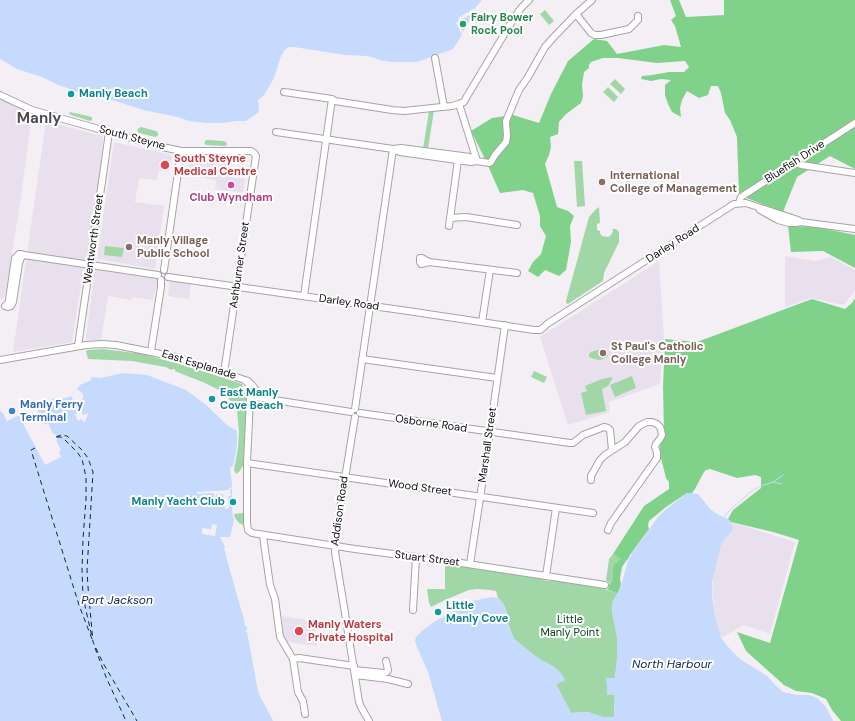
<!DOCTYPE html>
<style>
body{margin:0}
canvas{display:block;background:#f3eff5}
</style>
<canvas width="855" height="721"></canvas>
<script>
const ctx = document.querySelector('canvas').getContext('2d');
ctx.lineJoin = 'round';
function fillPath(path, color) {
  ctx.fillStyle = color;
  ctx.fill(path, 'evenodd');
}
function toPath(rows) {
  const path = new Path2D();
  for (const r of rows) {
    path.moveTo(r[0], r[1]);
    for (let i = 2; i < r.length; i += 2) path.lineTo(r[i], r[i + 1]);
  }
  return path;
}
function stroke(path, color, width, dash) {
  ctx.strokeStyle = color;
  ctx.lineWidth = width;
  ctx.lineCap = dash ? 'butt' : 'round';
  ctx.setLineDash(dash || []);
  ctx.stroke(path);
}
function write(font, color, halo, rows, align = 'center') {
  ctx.font = font + ' "DM Sans",sans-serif';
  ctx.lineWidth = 4;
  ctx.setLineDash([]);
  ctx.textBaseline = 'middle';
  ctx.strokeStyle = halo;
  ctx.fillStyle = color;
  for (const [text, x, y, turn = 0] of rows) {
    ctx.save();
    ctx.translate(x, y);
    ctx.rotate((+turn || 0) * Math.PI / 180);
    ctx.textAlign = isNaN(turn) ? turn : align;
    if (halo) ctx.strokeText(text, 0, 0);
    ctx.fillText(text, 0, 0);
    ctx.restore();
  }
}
fillPath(toPath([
 [0,98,32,113,21,197,5,297,0,300],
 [46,121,102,136,103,137,101,164,87,259,83,272,72,342,13,352,24,274],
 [114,142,172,155,169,171,159,170,157,180,139,178,135,202,164,206,155,269,97,259],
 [215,154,233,157,230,177,245,179,243,193,215,189,216,180,187,175,190,155,215,157],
 [785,256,816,261,831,257,855,270,855,290,844,305,811,298,785,307],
 [659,261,664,337,661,368,660,384,609,402,610,412,568,425,540,337],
 [95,270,158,279,153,300,132,297,131,300,108,296,101,340,87,340,86,337],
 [170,281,191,284,189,299,168,296],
 [731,522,795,542,770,634,744,625,721,638,715,616,712,586,714,573,721,545,723,541,730,533,733,528],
 [282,616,313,621,317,646,287,642,284,635]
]), '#e9e0ed');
fillPath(toPath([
 [545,10,554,21,549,25,540,14],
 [615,79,625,89,621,94,610,84],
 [608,87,618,97,614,102,603,92],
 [434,110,428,149,423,149,429,111],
 [70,112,92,117,92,120,90,121,71,115,69,114],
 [141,127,156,131,158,133,158,135,156,137,151,136,139,133,137,130,139,128],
 [206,140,208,140,223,141,226,142,227,144,226,146,206,145,204,143],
 [574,161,582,161,585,206,577,207],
 [599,207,600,223,597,224,597,230,600,231,600,233,602,236,608,237,611,235,613,231,612,229,616,229,619,232,619,242,604,273,603,281,568,304,566,303,566,301,589,217,595,210],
 [105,246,124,248,122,257,104,255],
 [103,349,143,354,200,370,242,384,246,396,246,422,243,466,239,472,236,474,234,470,238,448,239,432,237,411,230,400,221,391,205,383,182,374,175,371,175,369,173,369,171,370,166,367,165,367,132,361,88,359,86,351,88,350],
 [598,350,605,351,608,354,608,356,603,359,600,360,594,359,589,357,589,354,591,352],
 [534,371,547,377,544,383,531,377],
 [632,376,636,388,615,397,610,385],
 [612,377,612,379,608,386,602,389,606,411,586,415,581,393,587,391,585,386,602,379],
 [243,513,243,525,239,523,235,518,234,514],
 [613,554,622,559,614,564,612,568,613,572,613,581,610,583,606,580,609,559],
 [445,564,542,579,547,581,564,581,599,587,618,594,613,601,612,610,617,637,618,653,615,678,607,678,607,695,614,695,615,689,614,717,602,717,588,712,571,713,556,684,565,680,554,667,539,659,514,639,508,624,507,613,503,603,498,598,496,591,490,590,477,589,469,590,445,600,431,607,429,603,427,589,445,589]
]), '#a1d7a6');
fillPath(toPath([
 [670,0,679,0,686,17,724,15,724,0,855,0,855,169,830,156,797,177,783,212,739,195,737,137,730,120,725,113,721,93,718,86,711,86,708,95,699,98,687,91,682,100,680,108,681,117,672,112,668,104,665,95,665,85,671,80,661,79,651,81,641,79,642,76,652,75,669,72,684,72,689,67,685,61,657,63,618,58,603,58,591,62,589,65,589,68,584,72,582,85,583,96,581,103,566,114,559,122,558,134,550,137,551,147,549,155,545,164,557,207,568,211,574,216,570,226,571,242,566,270,559,276,545,270,538,277,528,271,533,262,541,254,546,236,540,226,540,216,533,193,523,190,500,193,485,159,471,131,492,118,513,115,539,123,551,94,568,61,594,39,607,41,617,54,664,45,681,47,675,26,671,20,676,16],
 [788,226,816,227,855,235,855,268,823,251,791,252],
 [855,298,855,721,841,721,832,710,826,699,812,693,796,691,784,685,746,651,737,632,770,643,799,540,773,532,731,522,728,519,733,510,761,488,761,477,755,475,737,478,710,469,706,470,704,472,695,489,692,493,687,493,666,507,649,521,648,525,649,529,630,555,628,559,626,561,622,567,620,578,621,584,618,594,606,589,608,589,610,583,613,581,613,572,612,568,614,564,621,559,613,554,644,506,669,489,669,482,666,478,660,454,660,446,664,431,663,387,665,339,697,342,812,299,845,309,852,303]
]), '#80d28a');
fillPath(toPath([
 [0,0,482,0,475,8,458,18,459,20,456,23,462,35,453,49,417,62,391,62,380,60,368,56,345,55,294,47,288,47,284,51,281,56,274,78,264,95,258,100,259,112,246,121,236,121,223,123,206,123,189,121,178,117,143,110,116,101,81,93,56,84,42,77,17,69,0,59],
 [471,14,472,16,463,32,458,22],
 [123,373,147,375,186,390,205,404,227,425,237,431,237,445,234,462,233,466,230,468,232,484,232,511,234,520,230,537,220,537,225,547,224,548,229,567,244,620,245,626,247,627,247,630,245,631,247,632,257,686,259,694,273,721,0,721,0,411,3,413,7,421,55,398,66,398,71,396,77,389,80,385,91,380,91,377,101,378],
 [689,493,698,494,711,510,719,515,728,519,730,521,733,527,732,531,723,541,721,545,712,582,712,595,715,616,721,638,730,649,740,659,767,676,776,686,783,692,797,695,809,695,817,698,826,707,833,721,442,721,428,672,417,647,415,641,416,637,423,630,434,622,457,609,473,601,487,598,493,597,500,599,506,608,508,626,514,639,536,657,551,665,559,671,563,676,565,680,556,684,571,713,588,712,602,717,614,717,615,690,614,695,607,695,607,683,606,683,606,678,615,678,617,657,617,637,612,612,613,601,621,586,628,561,633,552,658,517,664,511,686,494]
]), '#c5dafc');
fillPath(toPath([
 [77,389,83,394,83,399,77,403,83,415,89,413,84,423,82,419,78,421,75,414,79,412,71,396],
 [36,407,45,425,48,423,53,434,55,434,57,439,56,440,61,450,59,452,61,457,45,465,19,416],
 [233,487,233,489,230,489,231,496,228,496,229,508,225,509,223,494,215,495,217,505,214,506,214,494,213,493,197,494,197,492,228,490,230,488],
 [212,524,217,525,215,536,202,534,202,528,211,529]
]), '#f3eff5');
stroke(toPath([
 [773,482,782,484],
 [724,517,732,508,753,490,761,486,773,482,783,475]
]), '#c5dafc', 1);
stroke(toPath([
 [56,437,61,435,67,436,82,450,88,458,93,472,87,570,88,587,93,642,103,663,137,721],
 [57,437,61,437,64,439,77,452,82,459,86,477,86,499,83,539,82,569,83,597,92,637],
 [35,448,31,450,79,605,92,639],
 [95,648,106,677,126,721]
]), '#092759', 1, [5, 4]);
const minor = toPath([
 [576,14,591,33,595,35,601,35,629,29,638,20,638,16],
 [435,58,444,107],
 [284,92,332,99,335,101,392,110,404,111,432,108,452,106,459,104,464,102,466,98,514,18,521,8,529,0],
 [0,95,32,110,158,146,181,151,251,151,254,153,256,156,224,373],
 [459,104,477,161],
 [276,132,393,149,400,152,471,162,477,161],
 [393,149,401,148,470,157,473,158,477,161,489,163,491,162,495,155,506,142,507,136,506,121,519,90,528,77,545,47,552,39,576,14,592,0],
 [795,163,801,165,855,173],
 [739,203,741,197,855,123],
 [760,210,778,220,789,223,796,223,801,222],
 [450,218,466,217,517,225],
 [449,226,458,160],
 [429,262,422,258,420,258,420,262,421,264,429,262,517,273],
 [164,270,181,151],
 [168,277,408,311,534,330,540,330,544,327,547,324,734,204,746,203,798,220,801,222,855,229],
 [304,296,332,99],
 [5,306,8,304,9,300,15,258,19,254,21,254,24,255,158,275],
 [8,307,11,306,13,302,19,263,21,258,24,255],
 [482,322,490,270],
 [78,346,105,161,109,132],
 [151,351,161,287,161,280],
 [362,359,497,378],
 [0,360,86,345,102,344,116,345,176,357,245,380,250,386,251,394,252,396,250,398,247,463,247,523,248,530,252,533,355,549,461,563,605,585],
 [248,381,252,385,263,398],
 [252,396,255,397,351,412],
 [355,409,393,149],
 [360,413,570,443,573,443,583,435,604,427,608,428,610,430,612,450],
 [355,417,340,509,335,552,345,613,359,702,361,707,369,721],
 [247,463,593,513],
 [591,480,591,476,600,460,605,455,625,442,639,426,647,422,652,422,657,424,660,427,661,430,662,435,660,439,656,444,655,447,657,452,657,458,611,523,608,530],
 [263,536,270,585,275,599,280,637,293,659],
 [470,564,490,432,505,325],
 [546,576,556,508],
 [413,610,416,557],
 [354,670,384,673,387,672,388,670,386,661],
 [355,675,388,679,408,684],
 [305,714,303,701,298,692,293,659,299,658,354,666]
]);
stroke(minor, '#a6a2a7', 8);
stroke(minor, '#fff', 6);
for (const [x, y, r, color] of [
 [463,24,4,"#2e9e5b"],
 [71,94,4,"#0f9aa8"],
 [165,165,5,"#e0444e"],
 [602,182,4,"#8d6e63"],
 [231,185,4,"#d1479c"],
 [129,247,4,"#8d6e63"],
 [603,353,4,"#8d6e63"],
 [212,399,4,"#0f9aa8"],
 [12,411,4,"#3f7fe0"],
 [233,502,4,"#0f9aa8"],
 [438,612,4,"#0f9aa8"],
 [299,631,5,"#e0444e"]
]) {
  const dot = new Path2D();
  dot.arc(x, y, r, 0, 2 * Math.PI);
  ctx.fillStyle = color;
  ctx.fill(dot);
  stroke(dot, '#fff', 1.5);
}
write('bold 11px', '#27864d', '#fff', [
 ["Fairy Bower",471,18],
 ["Rock Pool",471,31]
], 'left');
write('bold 11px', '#0d838f', '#fff', [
 ["Manly Beach",79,94],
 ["East Manly",220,393],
 ["Cove Beach",220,406],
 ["Manly Yacht Club",225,502,"right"],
 ["Little",446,606],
 ["Manly Cove",446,619]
], 'left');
write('11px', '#0d0c0e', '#fff', [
 ["South Steyne",132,138,15],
 ["Bluefish Drive",795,162,-33],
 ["Wentworth Street",94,239,-82],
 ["Darley Road",673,244,-33],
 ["Ashburner Street",240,265,-82],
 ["Darley Road",349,303,8],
 ["East Esplanade",199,365,17],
 ["Osborne Road",431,424,8],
 ["Marshall Street",488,445,-82],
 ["Wood Street",420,488,8],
 ["Addison Road",340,511,-82],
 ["Stuart Street",427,559,7]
]);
write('bold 11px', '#be3a42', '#fff', [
 ["South Steyne",174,159],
 ["Medical Centre",174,172],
 ["Manly Waters",308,625],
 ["Private Hospital",308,638]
], 'left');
write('bold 11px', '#785e54', '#fff', [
 ["International",610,176],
 ["College of Management",610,189],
 ["Manly Village",137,241],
 ["Public School",137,254],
 ["St Paul's Catholic",611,347],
 ["College Manly",611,360]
], 'left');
write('bold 11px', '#b23c85', '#fff', [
 ["Club Wyndham",231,198]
]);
write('bold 11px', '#366cbe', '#fff', [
 ["Manly Ferry",20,405],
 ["Terminal",20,418]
], 'left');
write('11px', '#054416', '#fff', [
 ["Little",570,620],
 ["Manly Point",570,633]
]);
write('italic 12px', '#092759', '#fff', [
 ["Port Jackson",117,601],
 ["North Harbour",672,665]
]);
write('bold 15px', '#504d52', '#fff', [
 ["Manly",39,119]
]);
</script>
